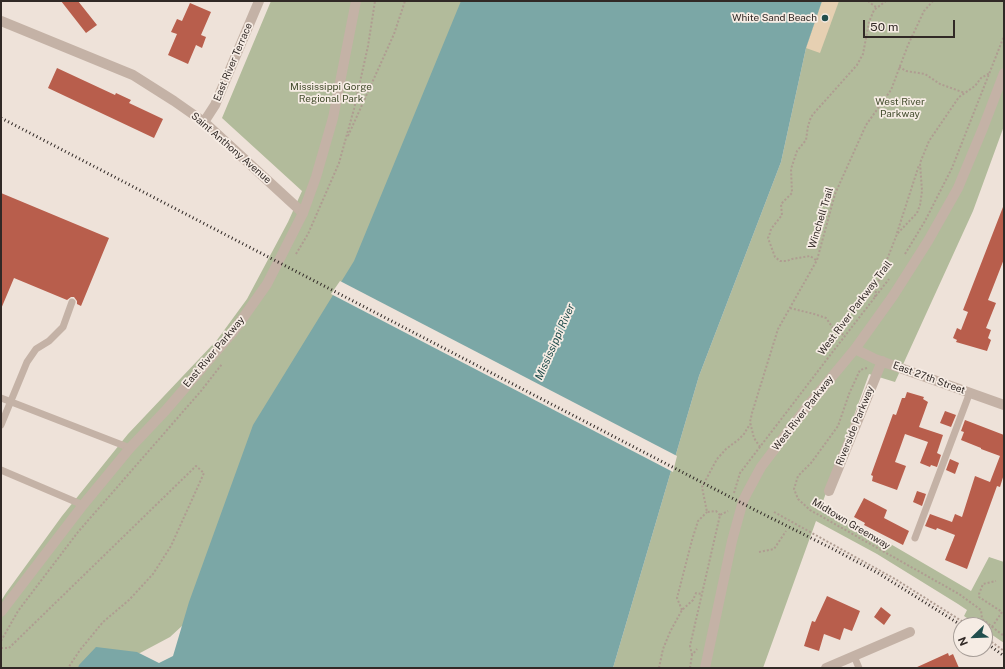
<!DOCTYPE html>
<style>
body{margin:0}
#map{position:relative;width:1005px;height:669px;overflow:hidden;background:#eee2d9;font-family:"Public Sans",sans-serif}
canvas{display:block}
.frame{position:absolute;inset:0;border:2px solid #312926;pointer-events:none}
.north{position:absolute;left:953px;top:617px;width:40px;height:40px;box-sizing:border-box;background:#f6ece4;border:1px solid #a79e98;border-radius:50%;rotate:247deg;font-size:11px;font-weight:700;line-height:16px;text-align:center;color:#312926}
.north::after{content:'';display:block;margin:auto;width:14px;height:18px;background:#214e4d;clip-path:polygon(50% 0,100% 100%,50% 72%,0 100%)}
.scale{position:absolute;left:863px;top:20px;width:92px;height:18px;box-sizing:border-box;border:2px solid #312926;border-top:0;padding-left:5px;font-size:12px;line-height:14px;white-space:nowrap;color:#312926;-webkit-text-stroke:3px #f6ece4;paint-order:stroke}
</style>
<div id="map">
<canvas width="1005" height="669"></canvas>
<div class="frame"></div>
<div class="north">N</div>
<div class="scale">50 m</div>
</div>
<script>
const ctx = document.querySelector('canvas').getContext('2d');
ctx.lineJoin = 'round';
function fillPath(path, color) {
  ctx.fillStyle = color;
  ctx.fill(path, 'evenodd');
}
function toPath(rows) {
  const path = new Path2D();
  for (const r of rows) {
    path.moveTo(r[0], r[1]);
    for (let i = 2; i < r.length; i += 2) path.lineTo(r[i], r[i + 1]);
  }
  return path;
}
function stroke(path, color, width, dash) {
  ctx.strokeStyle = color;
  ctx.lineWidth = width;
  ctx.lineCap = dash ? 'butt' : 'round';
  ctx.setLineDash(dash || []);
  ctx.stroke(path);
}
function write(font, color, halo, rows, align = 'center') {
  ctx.font = font + ' "Public Sans",sans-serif';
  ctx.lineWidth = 3.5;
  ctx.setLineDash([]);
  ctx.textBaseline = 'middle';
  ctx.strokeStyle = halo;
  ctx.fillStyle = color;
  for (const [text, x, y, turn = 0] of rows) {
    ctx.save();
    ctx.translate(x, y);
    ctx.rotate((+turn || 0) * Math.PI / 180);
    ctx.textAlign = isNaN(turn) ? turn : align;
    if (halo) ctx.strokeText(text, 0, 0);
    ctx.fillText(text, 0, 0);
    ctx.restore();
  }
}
fillPath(toPath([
 [271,1,464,1,364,259,195,614,170,637,140,653,104,652,92,668,1,668,1,601,6,593,62,516,128,434,217,340,247,299,288,222,302,191,222,118],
 [822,1,1004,1,1004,126,973,211,895,382,869,374,822,504,971,591,989,557,1004,562,1004,643,985,630,985,625,977,625,964,616,967,610,958,604,877,554,816,521,763,668,613,668,699,376,781,162,806,48]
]), '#b2bb9b');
fillPath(toPath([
 [822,1,839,1,820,53,806,48]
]), '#e6d0b2');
fillPath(toPath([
 [461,1,822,1,806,48,781,162,699,376,613,668,78,668,79,665,96,647,137,652,159,663,173,656,189,602,253,425,354,261]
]), '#7ba7a6');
fillPath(toPath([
 [340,281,677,456,673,472,331,294]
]), '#eee2d9');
fillPath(toPath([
 [61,1,78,1,97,25,86,33],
 [190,3,211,12,201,35,206,37,202,48,196,45,188,64,168,55,177,34,171,32,177,19,182,21],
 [57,68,115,95,116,93,131,100,129,103,163,119,154,138,48,88],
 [1,193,109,238,81,306,77,304,77,301,74,297,71,297,67,300,14,278,1,309],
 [1003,207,1004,207,1004,259,988,300,996,303,986,328,991,330,988,338,991,340,987,351,956,342,957,340,953,338,957,328,961,330,968,312,963,310],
 [907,392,924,397,923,399,928,402,919,427,943,435,937,453,941,455,937,467,931,465,930,467,920,463,928,442,905,434,895,462,906,466,897,490,872,481,873,476,871,475,893,414,896,415,902,398,905,398],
 [945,411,956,415,951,427,940,423],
 [965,420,1004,435,1004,474,1000,487,997,486,967,569,945,560,955,535,937,528,936,530,925,526,930,514,952,522,955,514,962,517,975,476,990,482,1000,456,981,449,981,448,961,440,964,432,961,431],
 [950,459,959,463,955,474,946,470],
 [917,491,926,494,922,506,913,502],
 [864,498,887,510,884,518,909,531,903,545,864,525,865,523,854,517],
 [827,596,860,611,852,631,844,628,840,640,824,634,819,651,804,646,812,621,815,622],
 [881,607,891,615,884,625,874,617],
 [948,653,949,656,953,654,959,668,915,668]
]), '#b85e4c');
stroke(toPath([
 [868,1,877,8],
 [899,67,906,71,925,74,940,84,965,93],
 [348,136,394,34,405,1],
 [897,233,919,165],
 [296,254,308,234,339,163,354,109,368,46,375,1],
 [905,254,925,221,952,168,1004,36],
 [816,260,810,256,792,259,787,261,780,261,775,257,768,238,770,233,771,229,782,215,781,204,792,193,791,169,797,151,806,140,808,126,811,117,815,112,857,65,863,54,869,22,874,10,886,1],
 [875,297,877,285,897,234,917,213,920,205,922,191,920,163,929,141,959,97,975,86,981,78,990,73],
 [790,308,814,314,826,318,833,328,845,336],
 [867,368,860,370,849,394,838,426,811,463,798,476,794,489,798,499,810,510,959,594,981,610,982,619,1004,636],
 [760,447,754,438,750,422,752,413,778,329,817,260,835,194,866,125,891,90,908,45,924,11,933,1],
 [734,493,740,473,831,354,889,279],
 [774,512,895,579,968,625],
 [720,515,716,511,707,512,702,487,717,459,726,449,738,440,744,434,750,424],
 [759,552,774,549,786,531],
 [682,610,677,598,692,540,698,521,707,512],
 [992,627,1002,612,979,597,979,594,983,584,996,581],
 [985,637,1004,651],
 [1,641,18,611,78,532,201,391,222,364],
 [1,648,9,648,196,466,204,473,171,546,153,574,129,600,103,622,80,650,68,668],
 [692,655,690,646,720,515,728,511],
 [659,668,663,649,670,632,682,610,693,600,696,593,702,594],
 [690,668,692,655,697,649]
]), '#af9c91', 2, [2, 2]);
stroke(toPath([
 [1,398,130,448],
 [1,425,27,362,36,349,49,341,63,327,72,302],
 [1,470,83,505],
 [915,538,970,392],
 [854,656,859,668]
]), '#c4b2a6', 7);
stroke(toPath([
 [1,21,133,75,174,101,204,122,303,213],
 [204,122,215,105,259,1],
 [855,349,875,359,1004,405],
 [829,491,882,361],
 [705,668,732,541,743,501,748,491,761,467,806,408,855,349,893,296,928,241,958,188,983,128,1004,73],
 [826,668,910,632]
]), '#c4b2a6', 10);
stroke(toPath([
 [1,612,83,505,130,448,166,410,233,332,267,284,303,213,316,177,333,118,356,1]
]), '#c4b2a6', 10);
stroke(toPath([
 [1,118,757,511,833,549,878,573,961,625],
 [985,642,1004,656]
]), '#312926', 3, [1, 3]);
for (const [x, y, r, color] of [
 [825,18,4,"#214e4d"]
]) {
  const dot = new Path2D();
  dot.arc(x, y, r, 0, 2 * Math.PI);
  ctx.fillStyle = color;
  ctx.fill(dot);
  stroke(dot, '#f6ece4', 1.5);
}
write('10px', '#312926', '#f6ece4', [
 ["White Sand Beach",817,18]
], 'right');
write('10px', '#312926', '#f6ece4', [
 ["East River Terrace",233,62,-67],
 ["Saint Anthony Avenue",231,148,41],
 ["Winchell Trail",821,218,-73],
 ["West River Parkway Trail",855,308,-53],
 ["East River Parkway",214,352,-50],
 ["East 27th Street",929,378,20],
 ["West River Parkway",803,413,-52],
 ["Riverside Parkway",855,426,-68],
 ["Midtown Greenway",851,524,31]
]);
write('10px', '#434c2d', '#f6ece4', [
 ["Mississippi Gorge",331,87],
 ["Regional Park",331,99],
 ["West River",900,102],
 ["Parkway",900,114]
]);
write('italic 11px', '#214e4d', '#f6ece4', [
 ["Mississippi River",555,342,-66]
]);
</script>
